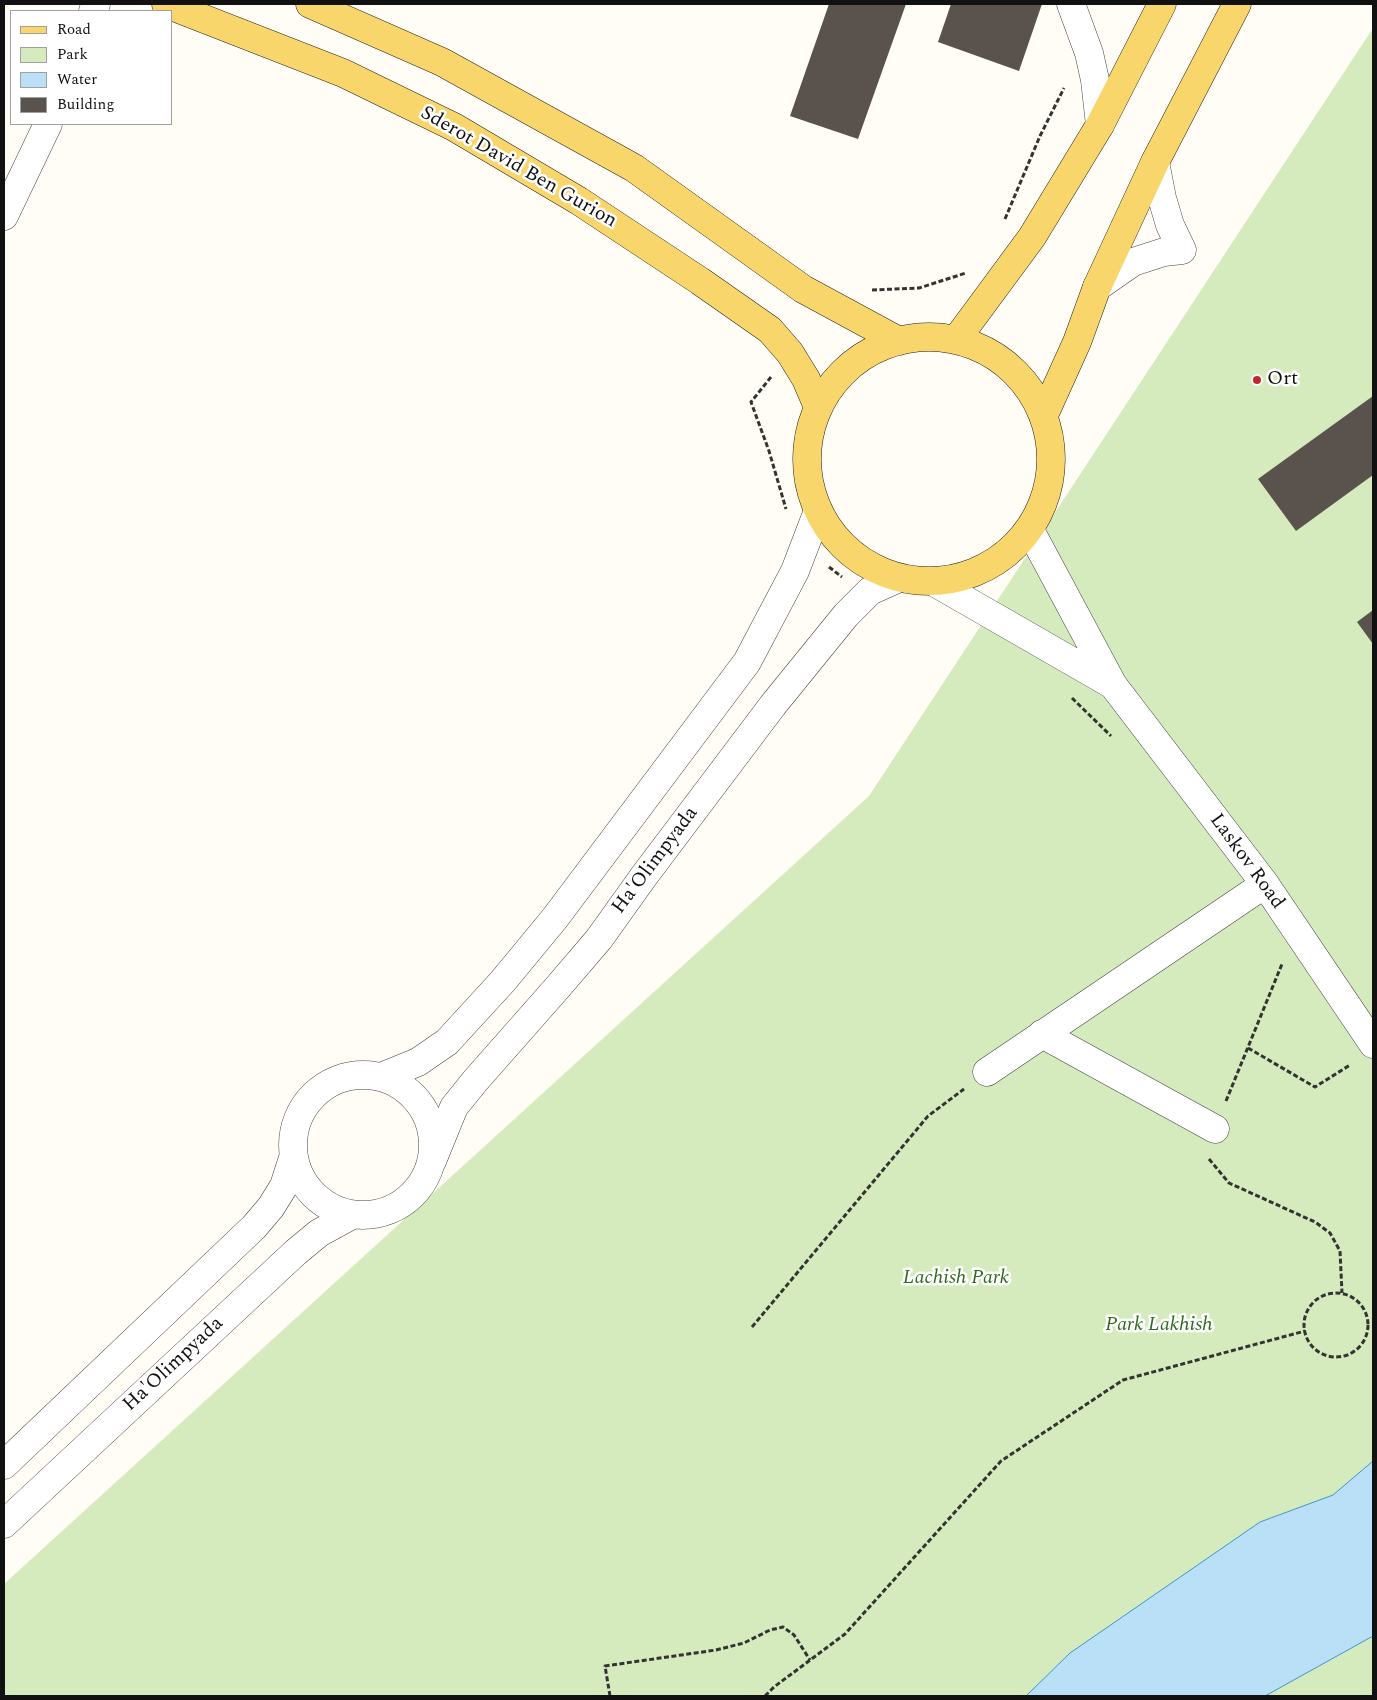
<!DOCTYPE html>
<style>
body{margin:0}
#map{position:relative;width:1377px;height:1700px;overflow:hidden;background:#fffdf5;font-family:Spectral,serif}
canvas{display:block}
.frame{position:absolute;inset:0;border:5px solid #111;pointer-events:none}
.legend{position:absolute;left:10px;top:10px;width:162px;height:115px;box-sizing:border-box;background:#fff;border:1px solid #a0a0a0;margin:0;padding:6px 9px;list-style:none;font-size:15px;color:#111}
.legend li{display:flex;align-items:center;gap:10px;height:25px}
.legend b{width:25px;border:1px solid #a0a0a0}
</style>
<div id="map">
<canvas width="1377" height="1700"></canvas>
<div class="frame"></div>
<ul class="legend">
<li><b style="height:6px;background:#f9d66b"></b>Road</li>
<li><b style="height:14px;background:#d5ebbd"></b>Park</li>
<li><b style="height:14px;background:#b9e0f7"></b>Water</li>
<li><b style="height:14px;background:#5a524d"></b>Building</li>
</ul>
</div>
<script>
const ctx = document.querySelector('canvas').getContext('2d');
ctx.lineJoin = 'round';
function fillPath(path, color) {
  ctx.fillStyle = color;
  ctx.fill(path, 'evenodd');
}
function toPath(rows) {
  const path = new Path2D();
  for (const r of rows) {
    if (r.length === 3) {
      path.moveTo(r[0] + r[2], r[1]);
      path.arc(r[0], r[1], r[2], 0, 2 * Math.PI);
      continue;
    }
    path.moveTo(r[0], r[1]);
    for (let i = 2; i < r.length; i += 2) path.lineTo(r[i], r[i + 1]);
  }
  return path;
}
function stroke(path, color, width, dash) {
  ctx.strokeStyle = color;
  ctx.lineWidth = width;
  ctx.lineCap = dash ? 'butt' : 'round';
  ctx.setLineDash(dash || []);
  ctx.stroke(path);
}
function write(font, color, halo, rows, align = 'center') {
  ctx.font = font + ' Spectral,serif';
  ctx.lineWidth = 5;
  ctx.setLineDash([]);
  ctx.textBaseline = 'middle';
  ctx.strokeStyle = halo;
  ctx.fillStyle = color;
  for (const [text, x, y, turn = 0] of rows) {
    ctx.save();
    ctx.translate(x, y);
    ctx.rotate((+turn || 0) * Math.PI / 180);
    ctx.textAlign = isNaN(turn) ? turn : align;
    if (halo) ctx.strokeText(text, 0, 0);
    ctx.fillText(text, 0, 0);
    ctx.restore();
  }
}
fillPath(toPath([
 [1371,31,1373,32,1373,1696,4,1696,4,1584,869,796]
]), '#d5ebbd');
const water = toPath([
 [1373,1461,1373,1636,1265,1696,1026,1696,1070,1653,1260,1522,1333,1495,1373,1461]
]);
fillPath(water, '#b9e0f7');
stroke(water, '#3f96cf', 1);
fillPath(toPath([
 [829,4,906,4,858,139,790,116],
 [951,4,1042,4,1019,71,938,42],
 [1373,396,1373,475,1296,531,1258,479],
 [1373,610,1373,644,1357,622]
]), '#5a524d');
const minor = toPath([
 [1071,4,1089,53,1095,80,1100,125],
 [93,11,96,4],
 [4,216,48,124],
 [1097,287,1133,262,1164,252,1182,250,1170,225,1162,198,1155,162],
 [1030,530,1113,685,1265,884,1373,1044],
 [934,582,1113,685],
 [1042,1034,1215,1129],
 [987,1072,1265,884],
 [363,1145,70],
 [381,1077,418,1062,447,1042,503,981,555,918,747,662,795,571,818,511],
 [432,1161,454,1107,475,1081,557,988,599,939,644,876,773,705,846,615,870,591,899,578],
 [4,1465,254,1227,271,1207,284,1186,293,1158],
 [4,1524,296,1252,319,1233,352,1215]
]);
const major = toPath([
 [166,4,343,73,454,127,579,201,700,281,770,330,790,353,806,379,818,407],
 [310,4,442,62,634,168,803,289,899,341],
 [929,459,122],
 [956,340,1032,237,1100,125,1162,4],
 [1044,415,1077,342,1097,287,1155,162,1237,4]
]);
stroke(minor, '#444', 29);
stroke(major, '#222', 29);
stroke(toPath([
 [1005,219,1040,136,1064,88],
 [872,290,919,288,966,273],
 [771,377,751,402,769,451,786,509],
 [829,567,842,577],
 [1072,698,1111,736],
 [1248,1048,1315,1087,1350,1065],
 [1226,1101,1282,964],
 [1209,1159,1229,1183,1315,1222,1330,1233,1340,1251,1342,1293],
 [1336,1325,32],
 [752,1327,928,1116,964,1089],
 [610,1696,605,1666,716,1650,744,1643,770,1630,783,1627,794,1635,810,1660],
 [765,1696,774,1687,845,1634,1001,1461,1123,1380,1305,1331]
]), '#333', 3, [5, 2.5]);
stroke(minor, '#fff', 28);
stroke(major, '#f9d66b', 28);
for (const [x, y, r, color] of [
 [1257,380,5,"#c4262e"]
]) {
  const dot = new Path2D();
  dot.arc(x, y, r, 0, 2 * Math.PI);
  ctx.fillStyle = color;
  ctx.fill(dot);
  stroke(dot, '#fff', 2);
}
write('20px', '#111', '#fff', [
 ["Sderot David Ben Gurion",518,168,30],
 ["Ha'Olimpyada",656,861,-53],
 ["Laskov Road",1246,862,54],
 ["Ha'Olimpyada",174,1365,-43]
]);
write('20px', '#111', '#fff', [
 ["Ort",1267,380]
], 'left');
write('italic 20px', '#2f6b1f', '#fff', [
 ["Lachish Park",956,1279],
 ["Park Lakhish",1159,1326]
]);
</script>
